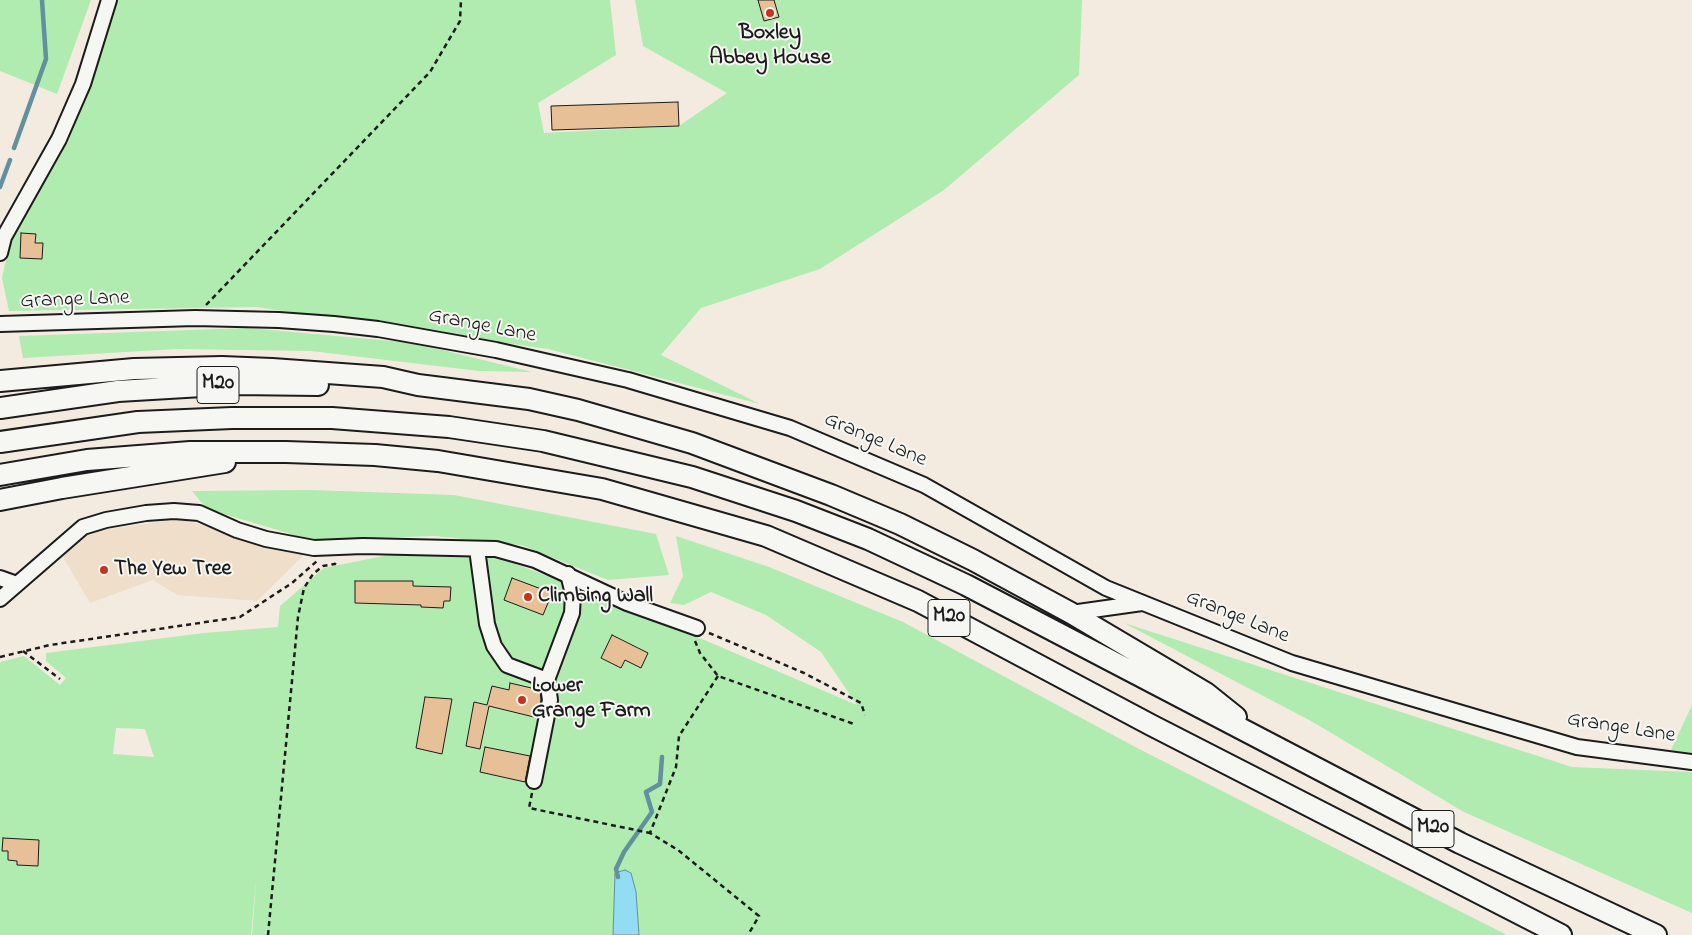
<!DOCTYPE html>
<style>
body{margin:0}
canvas{display:block;background:#f3ebe0}
</style>
<canvas width="1692" height="935"></canvas>
<script>
const ctx = document.querySelector('canvas').getContext('2d');
ctx.lineJoin = 'round';
function fillPath(path, color) {
  ctx.fillStyle = color;
  ctx.fill(path, 'evenodd');
}
function toPath(rows) {
  const path = new Path2D();
  for (const r of rows) {
    path.moveTo(r[0], r[1]);
    for (let i = 2; i < r.length; i += 2) path.lineTo(r[i], r[i + 1]);
  }
  return path;
}
function stroke(path, color, width, dash) {
  ctx.strokeStyle = color;
  ctx.lineWidth = width;
  ctx.lineCap = dash ? 'butt' : 'round';
  ctx.setLineDash(dash || []);
  ctx.stroke(path);
}
function write(font, color, halo, rows, align = 'center') {
  ctx.font = font + ' "Indie Flower",sans-serif';
  ctx.lineWidth = 4;
  ctx.setLineDash([]);
  ctx.textBaseline = 'middle';
  ctx.strokeStyle = halo;
  ctx.fillStyle = color;
  for (const [text, x, y, turn = 0] of rows) {
    ctx.save();
    ctx.translate(x, y);
    ctx.rotate((+turn || 0) * Math.PI / 180);
    ctx.textAlign = isNaN(turn) ? turn : align;
    if (halo) ctx.strokeText(text, 0, 0);
    ctx.fillText(text, 0, 0);
    ctx.restore();
  }
}
fillPath(toPath([
 [179,519,307,552,257,601,177,595,153,580,90,603,60,552,83,533]
]), '#efdeca');
fillPath(toPath([
 [0,0,91,0,57,94,0,71],
 [118,0,610,0,616,55,538,103,544,133,679,126,727,93,643,46,635,0,1082,0,1079,75,944,190,820,269,701,308,661,355,760,404,548,349,256,307,9,311,2,278,10,241,59,157,101,50],
 [248,328,414,343,532,372,479,371,311,351,177,349,23,358,19,336],
 [311,490,454,495,656,534,669,575,608,580,521,545,435,536,311,540,207,509,192,491],
 [676,536,769,567,903,622,1139,749,1507,935,252,935,257,871,251,935,0,935,0,662,24,656,60,685,66,678,46,661,46,653,204,633,278,627,280,606,324,568,393,554,491,555,596,594,857,705,821,652,766,615,711,592,684,605,670,603,683,576],
 [116,728,145,729,154,757,113,754],
 [3,838,39,840,38,866,17,865,17,861,8,860,8,851],
 [1124,623,1572,767,1692,772,1692,913,1464,812,1311,721],
 [1692,705,1692,754,1671,750]
]), '#b0ebb0');
const water = toPath([
 [625,870,631,873,636,892,639,935,613,935,615,873,625,870]
]);
fillPath(water, '#92ddf3');
stroke(water, '#63909d', 1);
stroke(toPath([
 [14,148,46,59,42,0],
 [0,187,10,160],
 [618,877,616,869,624,852,652,812,646,792,660,784,662,757]
]), '#63909d', 4.5);
const building = toPath([
 [758,0,774,0,779,17,764,21,758,0],
 [678,102,679,126,552,130,551,106,678,102],
 [21,233,36,234,35,243,43,243,42,259,20,258,21,233],
 [512,578,552,593,543,615,504,600,512,578],
 [355,581,413,581,413,586,451,587,450,601,444,601,443,608,421,607,421,605,355,603,355,581],
 [612,635,648,653,641,668,625,660,621,668,601,658,612,635],
 [510,683,540,690,541,700,538,718,489,706,480,749,466,746,474,702,487,705,492,686,509,690,510,683],
 [425,697,452,699,442,754,416,748,425,697],
 [485,747,530,756,525,782,480,772,485,747],
 [3,838,39,840,38,866,17,865,17,861,8,860,8,851,2,851,3,838]
]);
fillPath(building, '#e7c097');
stroke(building, '#1c1c1c', 1);
const minor = toPath([
 [0,253,4,237,59,139,83,84,109,0],
 [0,324,195,318,279,320,334,324,378,329,496,350,628,380,790,428,924,485,1106,588,1292,663,1577,747,1692,762],
 [477,549,487,624,494,646,507,665,547,680],
 [0,578,17,584],
 [0,599,83,527,106,520,146,513,174,511,199,513,237,530,266,539,314,548,363,546,496,549,535,560,627,603,697,628],
 [1071,613,1142,603],
 [534,781,550,700,547,680,572,613,573,594,568,574]
]);
const highway = toPath([
 [0,381,134,369,222,367,272,369,383,377,418,385,529,399,578,410,692,443,831,495,900,524,973,560,1071,613,1206,693,1236,717],
 [0,408,118,391,236,384,318,385],
 [0,442,138,422,232,418,332,418,449,427,543,441,692,477,796,511,868,539,966,585,1460,843,1656,935],
 [0,475,87,460,190,452,286,452,375,455,438,461,602,489,766,536,918,601,1151,725,1561,935],
 [0,500,62,488,225,462]
]);
stroke(minor, '#1c1c1c', 18);
stroke(highway, '#1c1c1c', 24);
stroke(toPath([
 [206,305,430,72,460,21,461,0],
 [709,633,804,673,861,703,865,715],
 [695,641,700,653,718,676,854,724],
 [23,651,60,679],
 [0,657,50,645,240,617,292,583,317,561],
 [718,676,679,736,676,767,650,833,678,850,759,916,748,935],
 [532,793,529,808,650,833],
 [268,935,298,617,304,588,313,574,323,566,335,564,336,560]
]), '#1c1c1c', 2.5, [5, 4]);
stroke(minor, '#f6f6f2', 14);
stroke(highway, '#f6f6f2', 20);
for (const [x, y, r, color] of [
 [770,13,5,"#c8321e"],
 [104,570,5,"#c8321e"],
 [528,597,5,"#c8321e"],
 [522,700,5,"#c8321e"]
]) {
  const dot = new Path2D();
  dot.arc(x, y, r, 0, 2 * Math.PI);
  ctx.fillStyle = color;
  ctx.fill(dot);
  stroke(dot, '#f6f6f2', 2);
}
for (const [x, y, w] of [
 [218,385,42],
 [949,618,42],
 [1433,829,42]
]) {
  const box = new Path2D();
  box.roundRect(x - w / 2, y - 18.5, w, 37, 4);
  ctx.fillStyle = '#f6f6f2';
  ctx.fill(box);
  stroke(box, '#1c1c1c', 1);
}
write('bold 21px', '#1c1c1c', null, [
 ["M20",218,385],
 ["M20",949,618],
 ["M20",1433,829]
]);
write('bold 22px', '#1c1c1c', '#f6f6f2', [
 ["Boxley",770,34,"center"],
 ["Abbey House",770,59,"center"],
 ["The Yew Tree",114,570],
 ["Climbing Wall",538,597],
 ["Lower",532,687],
 ["Grange Farm",532,712]
], 'left');
write('22px', '#1c1c1c', '#f6f6f2', [
 ["Grange Lane",75,301,-2],
 ["Grange Lane",482,327,11],
 ["Grange Lane",875,441,23],
 ["Grange Lane",1237,618,22],
 ["Grange Lane",1621,729,9]
]);
</script>
